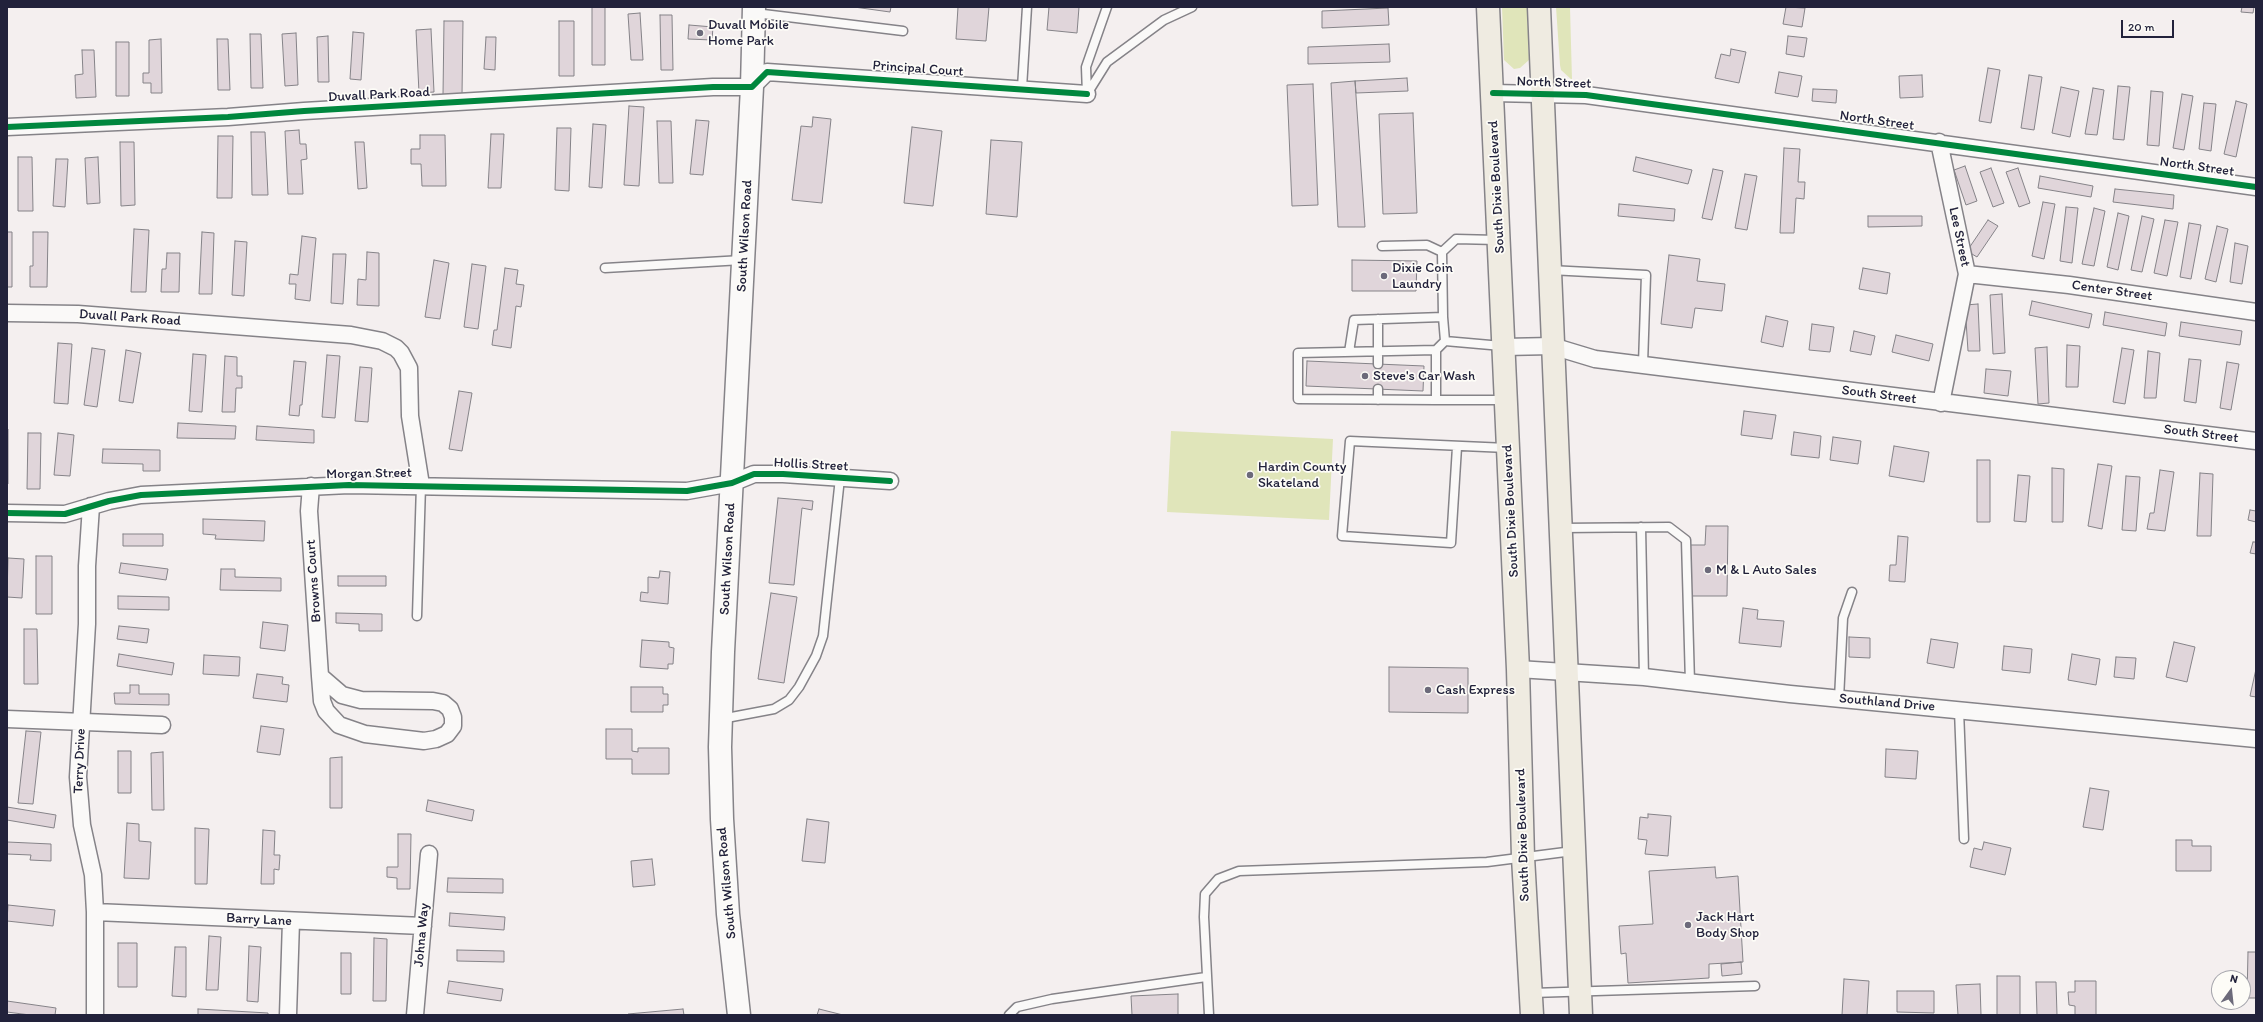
<!DOCTYPE html>
<style>
body{margin:0}
#map{position:relative;width:2263px;height:1022px;overflow:hidden;background:#f4efef;font-family:Itim,sans-serif}
canvas{display:block}
.frame{position:absolute;inset:0;border:8px solid #22223b;pointer-events:none}
.north{position:absolute;left:2211px;top:970px;width:40px;height:40px;box-sizing:border-box;background:#fdfcf7;border:1px solid #a5a5ac;border-radius:50%;rotate:15deg;font-size:11px;font-weight:700;line-height:16px;text-align:center;color:#22223b}
.north::after{content:'';display:block;margin:auto;width:14px;height:18px;background:#6c6a7a;clip-path:polygon(50% 0,100% 100%,50% 72%,0 100%)}
.scale{position:absolute;left:2121px;top:20px;width:53px;height:18px;box-sizing:border-box;border:2px solid #22223b;border-top:0;padding-left:5px;font-size:12px;line-height:14px;white-space:nowrap;color:#22223b;-webkit-text-stroke:3px #fdfcf7;paint-order:stroke}
</style>
<div id="map">
<canvas width="2263" height="1022"></canvas>
<div class="frame"></div>
<div class="north">N</div>
<div class="scale">20 m</div>
</div>
<script>
const ctx = document.querySelector('canvas').getContext('2d');
ctx.lineJoin = 'round';
function fillPath(path, color) {
  ctx.fillStyle = color;
  ctx.fill(path, 'evenodd');
}
function toPath(rows) {
  const path = new Path2D();
  for (const r of rows) {
    path.moveTo(r[0], r[1]);
    for (let i = 2; i < r.length; i += 2) path.lineTo(r[i], r[i + 1]);
  }
  return path;
}
function stroke(path, color, width, dash) {
  ctx.strokeStyle = color;
  ctx.lineWidth = width;
  ctx.lineCap = dash ? 'butt' : 'round';
  ctx.setLineDash(dash || []);
  ctx.stroke(path);
}
function write(font, color, halo, rows, align = 'center') {
  ctx.font = font + ' Itim,sans-serif';
  ctx.lineWidth = 3.5;
  ctx.setLineDash([]);
  ctx.textBaseline = 'middle';
  ctx.strokeStyle = halo;
  ctx.fillStyle = color;
  for (const [text, x, y, turn = 0] of rows) {
    ctx.save();
    ctx.translate(x, y);
    ctx.rotate((+turn || 0) * Math.PI / 180);
    ctx.textAlign = isNaN(turn) ? turn : align;
    if (halo) ctx.strokeText(text, 0, 0);
    ctx.fillText(text, 0, 0);
    ctx.restore();
  }
}
fillPath(toPath([
 [1502,7,1527,7,1529,60,1520,68,1514,69,1504,60],
 [1556,7,1570,7,1572,80,1561,70,1560,65],
 [1171,431,1333,439,1329,520,1167,512]
]), '#e0e5ba');
const building = toPath([
 [592,7,605,7,605,65,592,65,592,7],
 [854,7,891,7,890,12,854,7],
 [958,7,989,7,986,41,956,39,958,7],
 [1049,7,1079,7,1077,33,1047,30,1049,7],
 [1786,7,1805,8,1802,27,1783,24,1786,7],
 [2242,7,2254,7,2253,13,2241,12,2242,7],
 [1388,8,1389,25,1322,28,1322,11,1388,8],
 [640,13,643,60,631,60,628,14,640,13],
 [660,15,672,15,673,70,661,70,660,15],
 [444,21,463,21,462,95,443,95,444,21],
 [559,21,574,21,574,76,559,76,559,21],
 [689,25,713,27,712,40,688,39,689,25],
 [431,29,434,92,419,93,416,30,431,29],
 [353,32,364,33,361,80,350,79,353,32],
 [296,33,298,85,285,86,282,34,296,33],
 [250,34,261,34,263,88,251,88,250,34],
 [328,36,329,82,318,82,317,37,328,36],
 [1788,36,1807,38,1804,57,1786,54,1788,36],
 [486,37,496,37,495,70,484,69,486,37],
 [161,39,162,93,151,93,151,83,143,83,143,73,149,73,149,40,161,39],
 [217,39,228,39,230,90,218,90,217,39],
 [116,42,129,42,129,96,116,96,116,42],
 [1389,44,1390,62,1308,64,1308,47,1389,44],
 [1731,49,1746,52,1739,83,1715,78,1721,54,1730,56,1731,49],
 [82,50,94,50,96,97,76,98,75,75,83,74,82,50],
 [1988,68,2000,70,1991,123,1979,121,1988,68],
 [1779,72,1802,76,1798,97,1775,93,1779,72],
 [1922,75,1923,97,1900,98,1899,76,1922,75],
 [2029,75,2042,77,2034,130,2021,128,2029,75],
 [1407,78,1408,91,1356,93,1355,81,1407,78],
 [1355,81,1365,227,1338,227,1331,83,1355,81],
 [1313,84,1318,205,1292,206,1287,85,1313,84],
 [2118,86,2130,87,2124,140,2113,139,2118,86],
 [2061,87,2079,91,2070,137,2052,133,2061,87],
 [2093,88,2104,90,2097,135,2085,134,2093,88],
 [1813,89,1837,90,1836,103,1812,101,1813,89],
 [2151,91,2163,92,2159,146,2147,145,2151,91],
 [2182,94,2193,96,2184,150,2173,148,2182,94],
 [2236,101,2247,104,2236,157,2224,154,2236,101],
 [2204,103,2216,104,2211,151,2199,149,2204,103],
 [629,106,644,107,639,186,624,185,629,106],
 [1413,113,1417,213,1383,214,1379,114,1413,113],
 [813,117,831,119,822,203,792,200,801,126,812,127,813,117],
 [696,120,709,121,703,175,690,174,696,120],
 [657,121,671,121,673,183,659,183,657,121],
 [593,124,606,125,602,188,589,187,593,124],
 [912,127,942,131,933,206,904,203,912,127],
 [557,128,571,128,569,191,555,190,557,128],
 [299,130,300,144,306,144,307,159,301,160,303,194,288,194,285,131,299,130],
 [251,132,265,132,268,195,252,195,251,132],
 [491,134,504,134,501,188,488,188,491,134],
 [420,135,445,135,446,186,422,186,421,164,411,164,411,149,420,149,420,135],
 [218,136,233,136,232,198,217,198,218,136],
 [991,140,1022,142,1017,217,986,214,991,140],
 [120,142,134,142,135,205,121,206,120,142],
 [355,142,364,142,367,188,358,189,355,142],
 [1784,148,1800,149,1798,182,1805,182,1804,199,1796,198,1794,233,1780,233,1784,148],
 [18,157,32,157,33,211,18,211,18,157],
 [98,157,100,203,87,204,85,158,98,157],
 [1636,157,1692,170,1688,184,1633,171,1636,157],
 [56,159,68,159,65,207,53,206,56,159],
 [1965,166,1977,201,1966,205,1954,170,1965,166],
 [1991,168,2004,203,1993,207,1980,172,1991,168],
 [2018,168,2030,203,2019,207,2006,172,2018,168],
 [1713,169,1723,171,1712,220,1702,218,1713,169],
 [1745,174,1757,176,1747,230,1735,228,1745,174],
 [2040,176,2093,186,2091,197,2038,188,2040,176],
 [2115,189,2174,195,2173,209,2113,202,2115,189],
 [2043,202,2055,204,2044,259,2032,256,2043,202],
 [1619,204,1675,209,1674,221,1618,216,1619,204],
 [2066,207,2078,208,2072,263,2060,261,2066,207],
 [2094,208,2105,211,2094,266,2082,264,2094,208],
 [2118,213,2129,216,2118,270,2107,267,2118,213],
 [1868,216,1922,216,1922,226,1868,227,1868,216],
 [2142,216,2154,219,2142,272,2131,270,2142,216],
 [1988,220,1998,226,1977,257,1967,251,1988,220],
 [2165,220,2178,222,2167,276,2154,273,2165,220],
 [2189,223,2201,225,2191,279,2180,277,2189,223],
 [2217,226,2228,229,2216,282,2205,279,2217,226],
 [134,229,149,230,146,292,131,292,134,229],
 [7,232,12,232,12,287,7,287,7,232],
 [33,232,48,232,47,287,30,287,30,266,33,266,33,232],
 [202,232,214,233,212,294,199,294,202,232],
 [302,236,316,238,310,301,295,299,296,284,289,284,290,274,298,275,302,236],
 [235,241,247,242,244,296,232,295,235,241],
 [2235,243,2248,246,2242,284,2230,282,2235,243],
 [367,252,379,253,379,306,357,305,358,279,366,280,367,252],
 [167,253,180,253,179,292,161,292,162,269,166,269,167,253],
 [333,254,346,254,343,304,331,303,333,254],
 [1669,255,1700,259,1697,281,1725,284,1722,311,1695,308,1692,328,1661,324,1669,255],
 [434,260,449,263,440,319,425,317,434,260],
 [1352,260,1417,261,1416,291,1352,291,1352,260],
 [472,264,486,266,478,329,464,327,472,264],
 [505,268,518,270,516,284,524,285,521,307,516,306,511,348,492,345,494,330,497,330,505,268],
 [1863,268,1890,273,1887,294,1859,289,1863,268],
 [2002,294,2005,353,1993,354,1990,295,2002,294],
 [2032,301,2092,314,2089,328,2029,315,2032,301],
 [1978,304,1980,351,1968,351,1965,305,1978,304],
 [2105,312,2167,323,2165,336,2103,325,2105,312],
 [1766,316,1788,321,1783,347,1761,342,1766,316],
 [2181,322,2242,331,2240,345,2179,336,2181,322],
 [1812,324,1834,327,1830,352,1809,350,1812,324],
 [1854,331,1875,336,1871,355,1850,351,1854,331],
 [1896,335,1933,344,1929,361,1892,352,1896,335],
 [58,343,72,344,68,404,54,403,58,343],
 [2067,345,2080,346,2078,387,2066,387,2067,345],
 [2047,347,2049,403,2038,404,2035,348,2047,347],
 [92,348,105,350,97,407,84,405,92,348],
 [2122,348,2134,350,2125,404,2113,402,2122,348],
 [126,350,141,353,133,403,119,401,126,350],
 [2148,351,2160,353,2156,398,2144,398,2148,351],
 [193,354,206,355,202,412,189,411,193,354],
 [327,355,340,356,335,418,322,417,327,355],
 [225,356,237,357,237,376,242,376,242,388,236,388,235,412,222,412,225,356],
 [2189,359,2201,360,2196,403,2184,401,2189,359],
 [294,361,306,362,302,405,300,405,299,416,289,415,294,361],
 [1307,361,1424,366,1423,391,1306,386,1307,361],
 [2227,362,2239,364,2231,410,2220,408,2227,362],
 [360,367,372,368,368,422,355,421,360,367],
 [1986,369,2011,371,2008,396,1984,393,1986,369],
 [459,391,472,393,462,451,449,449,459,391],
 [1744,411,1776,415,1772,439,1741,435,1744,411],
 [178,423,236,426,235,439,177,438,178,423],
 [257,426,314,430,314,443,256,440,257,426],
 [7,429,8,429,8,484,7,484,7,429],
 [1794,432,1821,436,1819,458,1791,455,1794,432],
 [28,433,41,433,40,489,27,489,28,433],
 [58,433,74,435,70,476,54,475,58,433],
 [1833,437,1861,441,1858,464,1830,460,1833,437],
 [1894,446,1929,452,1924,482,1889,476,1894,446],
 [103,449,160,450,160,471,143,471,143,464,102,463,103,449],
 [1977,460,1990,460,1990,522,1977,522,1977,460],
 [2098,464,2112,466,2102,529,2088,526,2098,464],
 [2052,468,2064,469,2063,522,2052,522,2052,468],
 [2160,470,2174,472,2165,531,2147,529,2150,513,2154,513,2160,470],
 [2200,473,2213,474,2211,536,2197,536,2200,473],
 [2018,475,2030,476,2026,522,2014,521,2018,475],
 [2126,476,2140,477,2136,531,2122,530,2126,476],
 [778,498,813,501,812,510,802,508,794,585,769,583,778,498],
 [2250,510,2256,511,2256,522,2248,520,2250,510],
 [203,519,265,521,264,541,215,539,216,535,203,534,203,519],
 [1706,526,1728,526,1727,596,1688,596,1688,545,1705,545,1706,526],
 [123,534,163,534,163,546,123,546,123,534],
 [1898,536,1908,537,1905,582,1889,581,1890,565,1896,565,1898,536],
 [2253,542,2256,542,2256,554,2250,553,2253,542],
 [36,556,52,556,52,614,36,614,36,556],
 [8,558,24,559,22,598,7,597,8,558],
 [121,563,168,569,166,580,119,573,121,563],
 [221,569,235,569,235,577,281,578,281,591,220,590,221,569],
 [660,571,670,572,668,604,640,601,641,592,648,593,648,577,659,578,660,571],
 [338,576,386,576,386,586,338,586,338,576],
 [771,593,797,597,784,683,758,679,771,593],
 [118,596,169,597,169,610,118,609,118,596],
 [1743,608,1758,610,1757,619,1784,621,1781,647,1739,643,1743,608],
 [336,613,382,614,382,631,359,631,359,624,336,623,336,613],
 [263,622,288,625,285,651,260,648,263,622],
 [119,626,149,629,147,643,117,639,119,626],
 [24,629,37,629,38,684,24,684,24,629],
 [1849,637,1870,638,1870,658,1849,657,1849,637],
 [1931,639,1958,643,1954,668,1927,663,1931,639],
 [642,640,669,642,669,647,674,648,673,664,668,664,668,669,640,667,642,640],
 [2174,642,2195,647,2187,682,2166,677,2174,642],
 [2004,646,2032,649,2030,673,2002,670,2004,646],
 [119,654,174,663,172,675,117,666,119,654],
 [2072,654,2100,659,2096,685,2068,680,2072,654],
 [204,655,240,657,239,676,203,674,204,655],
 [2116,657,2136,658,2134,679,2114,677,2116,657],
 [1389,667,1468,668,1468,713,1389,712,1389,667],
 [2256,669,2256,697,2250,696,2256,669],
 [257,674,283,677,282,684,289,685,287,702,253,698,257,674],
 [130,685,139,685,139,694,169,694,169,705,115,704,114,693,130,693,130,685],
 [631,687,663,687,663,694,668,694,668,705,663,705,663,712,631,712,631,687],
 [261,726,284,729,280,755,257,752,261,726],
 [606,729,632,729,632,751,638,752,638,748,669,748,669,774,632,774,632,759,606,759,606,729],
 [26,731,41,732,33,804,18,803,26,731],
 [1886,749,1918,751,1916,779,1885,777,1886,749],
 [118,751,131,751,131,793,118,793,118,751],
 [163,752,164,810,152,810,151,753,163,752],
 [342,757,342,808,330,808,330,758,342,757],
 [2090,788,2109,791,2103,830,2083,827,2090,788],
 [428,800,474,810,472,821,426,811,428,800],
 [7,807,56,815,54,828,7,820,7,807],
 [1648,814,1671,816,1668,856,1645,854,1647,840,1638,839,1640,817,1648,818,1648,814],
 [807,819,829,822,825,863,802,861,807,819],
 [127,823,139,824,139,841,151,842,149,879,124,878,127,823],
 [195,828,209,829,207,884,195,884,195,828],
 [263,830,275,831,274,855,280,855,279,870,274,869,274,884,261,884,263,830],
 [398,834,411,834,410,889,397,889,397,878,387,877,387,867,398,867,398,834],
 [2176,840,2192,840,2192,846,2211,846,2211,871,2176,871,2176,840],
 [7,842,51,844,51,861,30,860,31,855,7,854,7,842],
 [1984,842,2011,848,2005,875,1970,867,1974,848,1982,850,1984,842],
 [652,859,655,885,633,887,631,861,652,859],
 [1715,867,1716,878,1738,876,1743,962,1709,964,1709,978,1628,983,1626,953,1621,954,1619,926,1653,924,1649,871,1715,867],
 [448,878,503,879,503,893,447,892,448,878],
 [8,905,55,910,53,926,7,921,8,905],
 [450,913,505,917,504,930,449,926,450,913],
 [209,936,221,937,218,990,206,990,209,936],
 [374,938,387,939,386,1001,373,1001,374,938],
 [118,943,137,943,137,987,118,987,118,943],
 [249,946,261,947,258,1002,247,1001,249,946],
 [175,947,186,947,186,997,172,996,175,947],
 [457,950,504,951,504,962,457,961,457,950],
 [2248,952,2256,952,2256,998,2247,998,2248,952],
 [341,953,351,953,351,994,341,994,341,953],
 [1741,962,1742,974,1722,976,1721,964,1741,962],
 [1997,976,2020,976,2020,1015,1997,1015,1997,976],
 [1844,979,1869,981,1867,1015,1842,1015,1844,979],
 [449,981,503,989,501,1001,447,993,449,981],
 [2075,981,2096,981,2096,1015,2075,1015,2075,1006,2069,1005,2068,992,2075,992,2075,981],
 [2036,982,2056,982,2057,1015,2037,1015,2036,982],
 [1980,984,1981,1015,1958,1015,1956,985,1980,984],
 [1897,991,1934,991,1934,1013,1897,1012,1897,991],
 [1178,994,1178,1015,1132,1015,1131,996,1178,994],
 [7,1001,56,1008,55,1015,30,1015,7,1012,7,1001],
 [198,1009,268,1013,268,1015,198,1015,198,1009],
 [683,1009,684,1015,628,1015,628,1014,683,1009],
 [819,1009,843,1015,817,1015,819,1009]
]);
fillPath(building, '#e0d5da');
stroke(building, '#858388', 1);
const service = toPath([
 [755,13,903,31],
 [1022,88,1027,7],
 [1087,94,1107,62,1164,20,1192,7],
 [1087,94,1086,67,1107,7],
 [1497,240,1456,239,1442,252,1443,317,1445,341,1502,346],
 [1382,246,1427,245,1442,252],
 [605,268,742,260],
 [1550,270,1646,275,1643,364],
 [1378,319,1378,364],
 [1436,350,1298,353,1298,399,1436,400,1436,350,1445,341],
 [1349,352,1354,320,1443,317],
 [1378,389,1378,400],
 [1436,400,1505,400],
 [1457,447,1451,543,1342,536,1350,441,1507,448],
 [1641,527,1644,677],
 [1562,528,1669,527,1686,540,1690,683],
 [417,616,421,485],
 [1839,699,1843,618,1852,592],
 [1959,710,1964,839],
 [721,719,774,709,789,700,799,687,816,656,823,636,840,478],
 [1532,993,1755,986],
 [1009,1015,1017,1007,1052,999,1206,977],
 [1209,1015,1204,917,1205,894,1218,879,1239,871,1487,862,1573,851]
]);
const minor = toPath([
 [1493,93,1586,95,2256,187],
 [7,127,228,117,304,111,713,87,752,87,767,72,1087,94],
 [1939,142,1967,274,1941,403],
 [1967,274,2069,285,2256,312],
 [7,313,78,314,351,335,382,341,396,348,401,353,409,368,410,416,421,485],
 [1504,347,1552,346,1595,359,2256,441],
 [311,486,309,511,320,676],
 [91,506,87,566,87,624,78,777,82,825,93,875,95,912,95,1015],
 [7,513,65,514,109,501,141,495,349,485,687,491,732,483,754,474,783,474,890,481],
 [1518,669,1644,677,1790,694,2256,739],
 [320,676,342,695,361,700,433,701,443,703,450,709,453,717,453,726,447,734,436,739,424,741,365,734,339,725,326,711,322,701,320,676],
 [7,719,162,725],
 [95,912,423,926],
 [288,1015,291,921],
 [415,1015,429,854]
]);
const secondary = toPath([
 [739,1015,728,914,722,819,720,747,723,652,752,87,754,7]
]);
const trunk = toPath([
 [1488,7,1518,669,1523,857,1532,1015],
 [1539,7,1581,1015]
]);
stroke(service, '#858388', 11);
stroke(minor, '#858388', 19);
stroke(secondary, '#858388', 25);
stroke(trunk, '#858388', 25);
stroke(service, '#faf9f8', 8);
stroke(minor, '#faf9f8', 16);
stroke(secondary, '#faf9f8', 22);
stroke(trunk, '#efebe1', 22);
stroke(toPath([
 [1493,93,1586,95,2256,187],
 [7,127,228,117,304,111,713,87,752,87,767,72,1087,94],
 [7,513,65,514,109,501,141,495,349,485,687,491,732,483,754,474,783,474,890,481]
]), '#00873e', 6);
for (const [x, y, r, color] of [
 [700,33,4,"#6c6a7a"],
 [1384,276,4,"#6c6a7a"],
 [1365,376,4,"#6c6a7a"],
 [1250,475,4,"#6c6a7a"],
 [1708,570,4,"#6c6a7a"],
 [1428,690,4,"#6c6a7a"],
 [1688,925,4,"#6c6a7a"]
]) {
  const dot = new Path2D();
  dot.arc(x, y, r, 0, 2 * Math.PI);
  ctx.fillStyle = color;
  ctx.fill(dot);
  stroke(dot, '#fdfcf7', 1.5);
}
write('14px', '#22223b', '#fdfcf7', [
 ["Duvall Mobile",708,25],
 ["Home Park",708,41],
 ["Dixie Coin",1392,268],
 ["Laundry",1392,284],
 ["Steve's Car Wash",1373,376],
 ["Hardin County",1258,467],
 ["Skateland",1258,483],
 ["M & L Auto Sales",1716,570],
 ["Cash Express",1436,690],
 ["Jack Hart",1696,917],
 ["Body Shop",1696,933]
], 'left');
write('14px', '#22223b', '#fdfcf7', [
 ["Principal Court",918,69,4],
 ["North Street",1554,83,2],
 ["Duvall Park Road",379,95,-3],
 ["North Street",1877,121,8],
 ["North Street",2197,167,8],
 ["South Dixie Boulevard",1497,187,-93],
 ["South Wilson Road",745,236,-87],
 ["Lee Street",1959,237,78],
 ["Center Street",2112,291,8],
 ["Duvall Park Road",130,318,4],
 ["South Street",1879,395,7],
 ["South Street",2201,434,7],
 ["Hollis Street",811,465,3],
 ["Morgan Street",369,474,-1],
 ["South Dixie Boulevard",1511,511,-93],
 ["South Wilson Road",728,559,-87],
 ["Browns Court",314,581,-94],
 ["Southland Drive",1887,703,5],
 ["Terry Drive",80,761,-88],
 ["South Dixie Boulevard",1523,835,-92],
 ["South Wilson Road",727,883,-95],
 ["Barry Lane",259,920,3],
 ["Johna Way",422,935,-85]
]);
</script>
